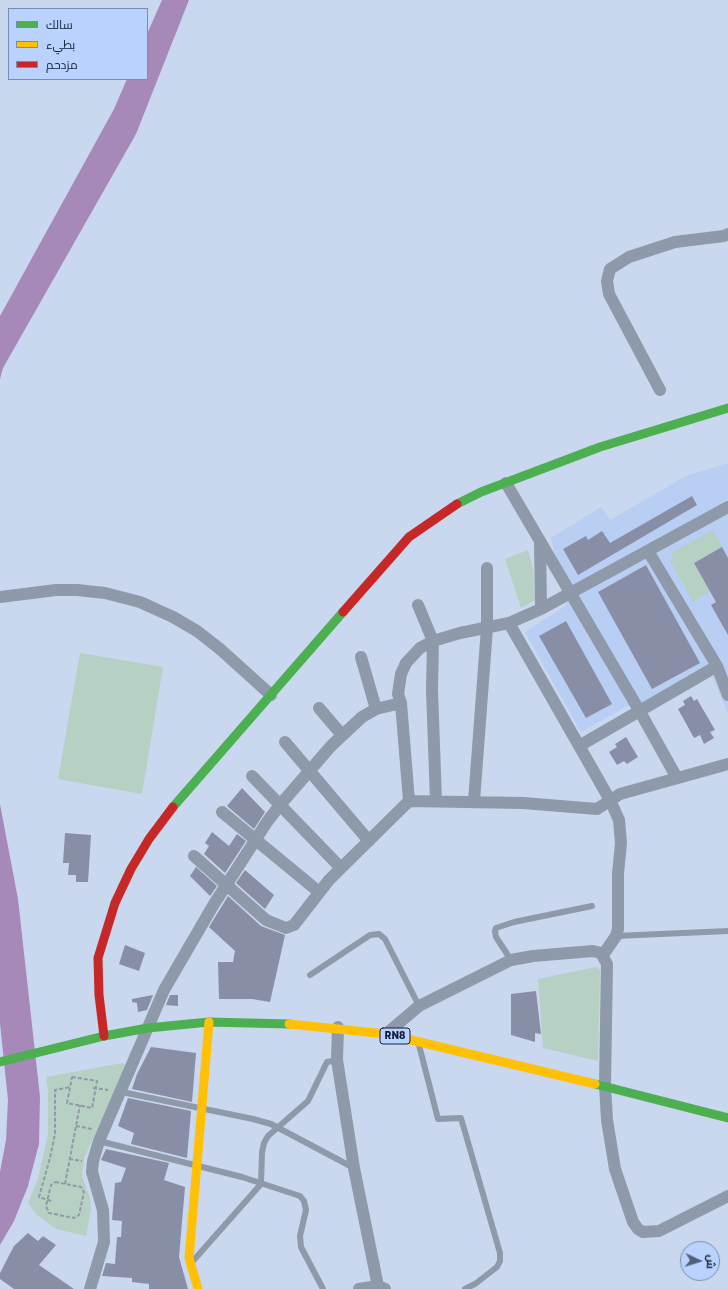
<!DOCTYPE html>
<meta charset="utf-8">
<style>
body{margin:0}
#map{position:relative;width:728px;height:1289px;overflow:hidden;background:#c9d7ef;font-family:"Golos Text",Cairo,sans-serif}
canvas{display:block}
.legend{position:absolute;left:8px;top:8px;width:140px;height:72px;box-sizing:border-box;background:#bad3fe;border:1px solid #778cb0;margin:0;padding:5px 7px;list-style:none;font-size:12px;color:#12213b}
.legend li{display:flex;align-items:center;gap:8px;height:20px}
.legend b{width:20px;border:1px solid #778cb0}
.north{position:absolute;left:680px;top:1241px;width:40px;height:40px;box-sizing:border-box;background:#bad3fe;border:1px solid #778cb0;border-radius:50%;rotate:94deg;font-size:11px;font-weight:700;line-height:16px;text-align:center;color:#12213b}
.north::after{content:'';display:block;margin:auto;width:14px;height:18px;background:#52617a;clip-path:polygon(50% 0,100% 100%,50% 72%,0 100%)}
</style>
<div id="map">
<canvas width="728" height="1289"></canvas>
<ul class="legend">
<li><b style="height:5px;background:#4caf50"></b>سالك</li>
<li><b style="height:5px;background:#ffc107"></b>بطيء</li>
<li><b style="height:5px;background:#c62828"></b>مزدحم</li>
</ul>
<div class="north">ش</div>
</div>
<script>
const ctx = document.querySelector('canvas').getContext('2d');
ctx.lineJoin = 'round';
function fillPath(path, color) {
  ctx.fillStyle = color;
  ctx.fill(path, 'evenodd');
}
function toPath(rows) {
  const path = new Path2D();
  for (const r of rows) {
    path.moveTo(r[0], r[1]);
    for (let i = 2; i < r.length; i += 2) path.lineTo(r[i], r[i + 1]);
  }
  return path;
}
function stroke(path, color, width, dash) {
  ctx.strokeStyle = color;
  ctx.lineWidth = width;
  ctx.lineCap = dash ? 'butt' : 'round';
  ctx.setLineDash(dash || []);
  ctx.stroke(path);
}
function write(font, color, halo, rows, align = 'center') {
  ctx.font = font + ' "Golos Text",sans-serif';
  ctx.lineWidth = 4;
  ctx.setLineDash([]);
  ctx.textBaseline = 'middle';
  ctx.strokeStyle = halo;
  ctx.fillStyle = color;
  for (const [text, x, y, turn = 0] of rows) {
    ctx.save();
    ctx.translate(x, y);
    ctx.rotate((+turn || 0) * Math.PI / 180);
    ctx.textAlign = isNaN(turn) ? turn : align;
    if (halo) ctx.strokeText(text, 0, 0);
    ctx.fillText(text, 0, 0);
    ctx.restore();
  }
}
fillPath(toPath([
 [728,463,728,713,712,676,655,708,627,706,581,732,525,632,567,605,551,538,601,507,610,520,686,476]
]), '#b8cef2');
fillPath(toPath([
 [713,530,722,547,694,563,710,591,693,602,670,560,674,558,671,553],
 [528,550,533,570,535,600,521,608,505,559],
 [80,653,163,667,142,794,58,779],
 [596,967,600,970,598,1061,543,1048,538,979],
 [122,1063,126,1065,126,1069,84,1158,82,1176,90,1198,91,1209,86,1236,56,1229,36,1214,28,1203,38,1179,48,1134,48,1091,46,1077]
]), '#b7d0c4');
fillPath(toPath([
 [162,0,189,0,136,134,3,368,0,379,0,316,114,109,127,79,147,79,147,34],
 [0,804,18,899,40,1097,39,1144,28,1186,14,1221,0,1245,0,1172,6,1140,8,1100,0,1023]
]), '#a789b9');
fillPath(toPath([
 [692,496,697,505,578,575,563,549,586,536,588,540,602,531,610,543],
 [722,547,728,558,728,635,711,605,716,602,694,563],
 [646,565,700,663,652,689,598,592],
 [566,621,612,704,586,718,539,636],
 [691,696,694,701,697,699,715,730,710,732,714,738,704,744,700,735,694,738,678,709,685,705,683,701],
 [626,737,638,757,627,764,624,761,617,765,609,752,617,747,615,744],
 [242,788,265,812,254,829,227,806],
 [212,832,229,846,237,834,246,841,225,873,204,854,209,846,205,843],
 [65,833,91,835,88,882,76,882,76,875,68,875,69,863,63,863],
 [196,867,217,886,210,896,190,876],
 [245,870,274,895,265,909,236,883],
 [228,896,261,926,285,935,270,1002,252,999,219,999,218,962,233,962,235,951,209,927],
 [125,945,145,953,139,971,119,964],
 [536,991,541,1034,535,1033,535,1042,511,1035,511,994],
 [153,995,147,1010,138,1012,137,1003,132,1002,132,999],
 [170,995,178,995,178,1006,166,1005],
 [151,1047,196,1053,192,1102,132,1089,137,1074],
 [128,1098,191,1111,187,1158,131,1144,134,1133,118,1126],
 [106,1149,169,1163,164,1180,185,1187,179,1257,188,1289,149,1289,149,1284,132,1282,132,1278,102,1276,106,1263,115,1264,117,1237,121,1237,122,1221,112,1220,115,1183,121,1182,126,1168,101,1160],
 [28,1233,38,1241,43,1236,56,1245,39,1265,74,1289,14,1289,0,1279,0,1273,14,1246]
]), '#888ea6');
stroke(toPath([
 [72,1077,97,1081,92,1108,67,1103,72,1077],
 [93,1088,108,1090],
 [76,1126,92,1129],
 [69,1159,82,1161],
 [55,1182,81,1187,84,1192,79,1215,74,1218,49,1213,46,1206,51,1185,55,1182],
 [65,1184,80,1105],
 [51,1201,39,1197,50,1158,55,1134,55,1090,70,1087]
]), '#8f99a8', 2, [4, 2]);
stroke(toPath([
 [616,936,728,931],
 [511,960,496,937,495,931,496,928,514,922,592,906],
 [310,975,370,935,379,934,385,939,419,1006],
 [419,1045,438,1119,461,1118,500,1253,500,1261,497,1267,475,1284,465,1289],
 [122,1092,253,1119,271,1124,354,1168],
 [99,1141,242,1177,300,1196,304,1201,306,1210,300,1236,301,1247,323,1289],
 [193,1261,261,1184,262,1152,264,1143,268,1136,308,1101,327,1062,337,1060]
]), '#8e99a9', 6);
stroke(toPath([
 [660,390,609,294,607,281,610,269,629,257,675,242,724,236,728,234],
 [506,483,639,710,677,778],
 [540,541,541,609],
 [648,551,717,666,728,695],
 [0,597,56,590,77,590,105,593,140,602,173,617,197,631,220,649,271,695],
 [418,605,433,641,432,690,436,801],
 [509,623,610,800,619,820,621,843,618,874,618,929,616,936,603,955],
 [361,657,376,709],
 [401,703,409,801],
 [319,708,342,735],
 [285,742,369,841],
 [579,746,717,666],
 [252,776,341,868],
 [474,801,487,628,487,568],
 [222,812,319,892],
 [194,856,266,920,286,928,294,925,329,880,409,801,523,803,597,809,620,794,728,764],
 [338,1027,337,1060,354,1168,378,1286],
 [386,1034,419,1006,511,960,533,956,593,951,601,953,607,964,605,1086,607,1120,615,1169,633,1222,638,1229,643,1232,659,1231,728,1196],
 [90,1289,104,1242,103,1210,92,1172,93,1161,99,1141,164,990,214,904,267,822,280,805,331,746,362,717,376,709,401,703,398,694,401,674,406,663,420,648,433,641,460,633,509,623,541,609,728,507],
 [359,1289,378,1286,385,1289]
]), '#8e99a9', 12);
stroke(toPath([
 [457,504,481,492,600,447,728,408],
 [173,807,343,612],
 [0,1062,104,1036,148,1028,209,1022,289,1024],
 [595,1084,728,1118]
]), '#4caf50', 9);
stroke(toPath([
 [289,1024,386,1034,595,1084],
 [198,1289,189,1258,209,1022]
]), '#ffc107', 9);
stroke(toPath([
 [343,612,409,537,457,504],
 [104,1036,99,995,98,958,115,903,131,869,149,839,173,807]
]), '#c62828', 9);
for (const [x, y, w] of [
 [395,1036,30]
]) {
  const box = new Path2D();
  box.roundRect(x - w / 2, y - 8, w, 16, 3);
  ctx.fillStyle = '#bad3fe';
  ctx.fill(box);
  stroke(box, '#12213b', 1);
}
write('bold 10px', '#12213b', null, [
 ["RN8",395,1036]
]);
</script>
